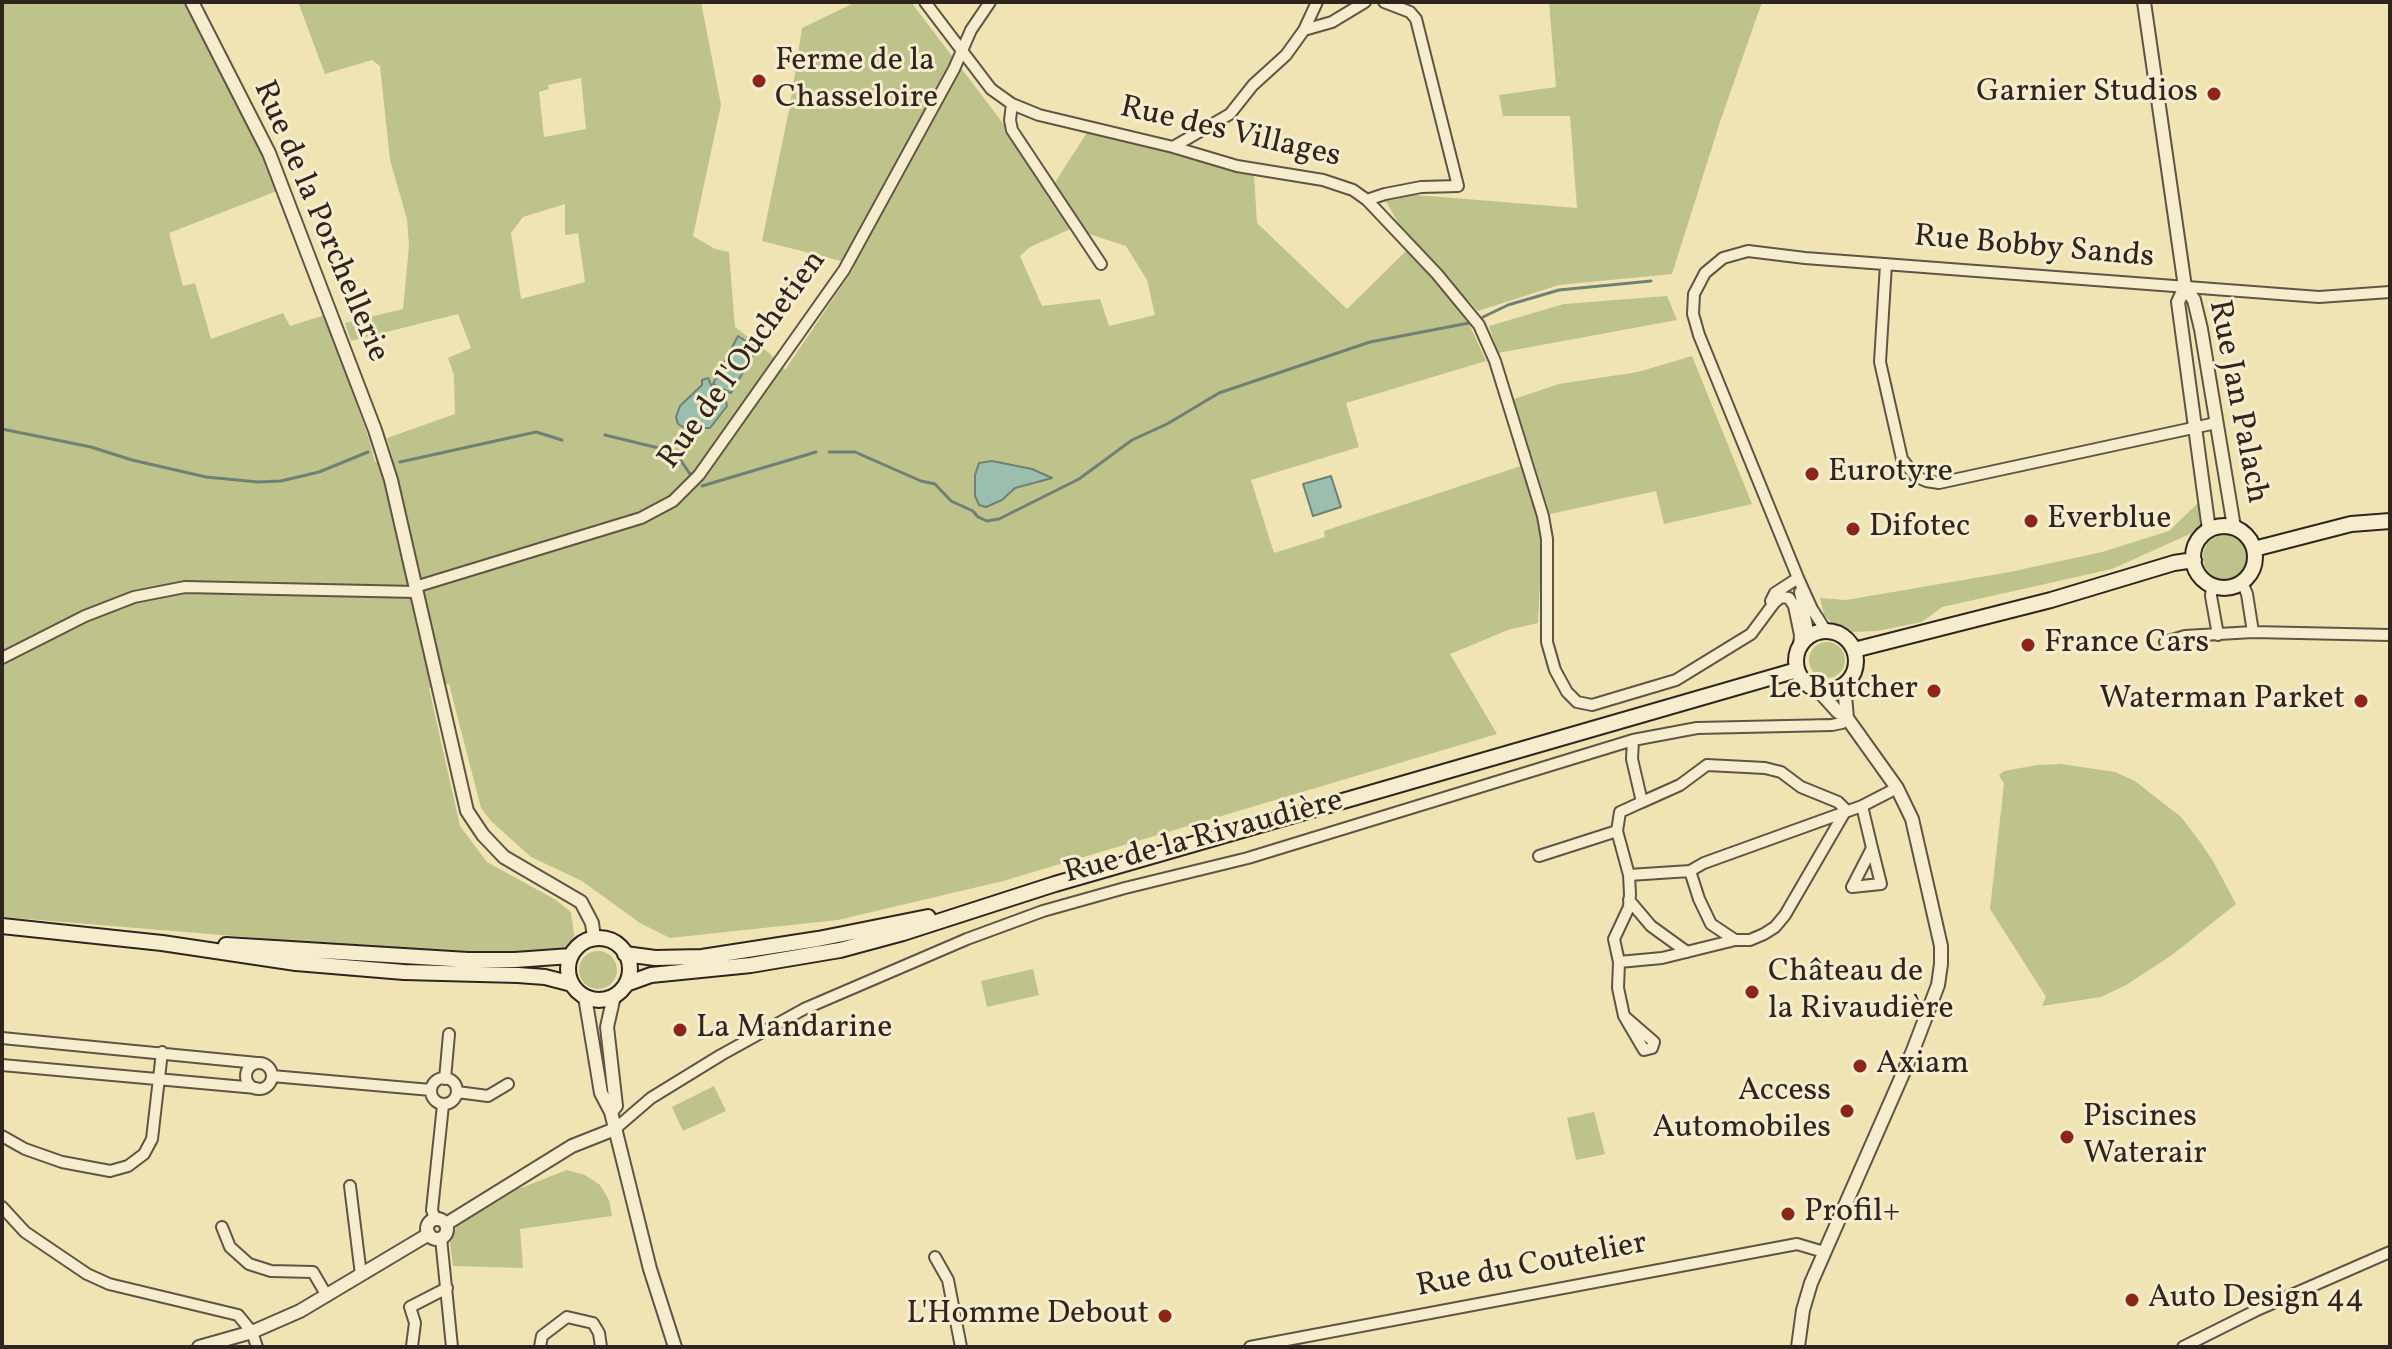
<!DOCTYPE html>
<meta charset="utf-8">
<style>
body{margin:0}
#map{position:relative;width:2392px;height:1349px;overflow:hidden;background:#f1e4b4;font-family:Vollkorn,serif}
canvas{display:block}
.frame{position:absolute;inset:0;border:4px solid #30241e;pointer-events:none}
</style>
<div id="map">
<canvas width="2392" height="1349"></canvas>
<div class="frame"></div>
</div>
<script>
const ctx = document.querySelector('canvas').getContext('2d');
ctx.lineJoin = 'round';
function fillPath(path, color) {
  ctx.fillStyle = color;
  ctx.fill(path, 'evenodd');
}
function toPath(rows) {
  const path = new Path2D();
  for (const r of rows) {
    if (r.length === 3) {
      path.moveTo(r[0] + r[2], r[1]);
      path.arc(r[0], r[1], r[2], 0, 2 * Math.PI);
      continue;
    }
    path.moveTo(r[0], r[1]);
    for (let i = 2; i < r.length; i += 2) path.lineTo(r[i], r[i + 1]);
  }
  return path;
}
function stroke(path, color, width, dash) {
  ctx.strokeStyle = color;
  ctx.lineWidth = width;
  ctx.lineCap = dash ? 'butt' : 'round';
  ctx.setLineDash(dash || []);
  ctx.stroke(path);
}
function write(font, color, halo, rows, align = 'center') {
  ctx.font = font + ' Vollkorn,serif';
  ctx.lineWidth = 6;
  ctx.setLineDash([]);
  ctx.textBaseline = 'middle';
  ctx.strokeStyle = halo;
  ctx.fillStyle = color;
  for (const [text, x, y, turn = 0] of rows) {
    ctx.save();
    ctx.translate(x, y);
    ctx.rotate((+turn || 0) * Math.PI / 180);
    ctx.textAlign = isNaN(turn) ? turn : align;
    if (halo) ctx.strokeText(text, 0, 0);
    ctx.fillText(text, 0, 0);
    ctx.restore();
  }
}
fillPath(toPath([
 [2,2,186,2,256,142,277,191,169,233,183,286,195,283,211,339,283,313,290,326,325,315,369,439,375,462,393,459,387,438,455,414,454,375,448,358,471,348,458,314,351,341,345,323,403,309,409,246,407,219,390,160,380,66,372,60,325,74,298,2,701,2,721,105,693,236,715,249,729,252,735,327,769,353,785,370,854,268,841,261,762,241,790,105,802,28,856,2,911,2,1005,126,1073,228,1030,247,1020,256,1042,306,1100,299,1109,326,1155,315,1147,280,1126,246,1086,233,1054,184,1088,131,1254,174,1257,223,1347,309,1407,250,1466,317,1486,361,1346,403,1359,447,1251,480,1274,553,1325,537,1324,531,1524,465,1542,540,1538,623,1508,630,1450,654,1497,734,1003,881,838,920,670,938,640,923,582,881,531,857,491,821,481,808,449,684,429,688,460,826,487,862,556,900,571,912,575,942,566,949,547,953,417,951,2,917],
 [581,78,586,129,544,137,539,92,549,89,548,85],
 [565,204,565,235,578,233,585,282,521,299,511,233,523,217],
 [1549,2,1762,2,1720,122,1672,274,1559,285,1478,311,1401,228,1384,198,1404,194,1577,208,1570,116,1503,116,1499,95,1556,87],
 [1667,296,1677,320,1498,353,1489,326,1564,304],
 [1692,356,1752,504,1664,524,1656,491,1550,514,1514,399,1559,384,1638,372],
 [2199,502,2202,523,2192,533,2112,569,1942,607,1922,622,1877,631,1852,632,1831,622,1824,615,1820,598,1846,600,2010,572,2102,552,2169,531],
 [2226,557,23],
 [1827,660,18],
 [2061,764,2115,772,2135,781,2163,803,2181,817,2198,839,2213,861,2236,904,2172,955,2126,985,2101,997,2042,1006,2046,997,1990,909,2004,784,1999,775,2004,771,2037,765],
 [598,970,19],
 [1033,969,1039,995,987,1007,981,981],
 [714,1086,726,1111,683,1131,672,1107],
 [1594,1112,1605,1154,1576,1160,1567,1118],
 [567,1170,585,1175,600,1185,609,1200,612,1216,520,1229,523,1268,453,1266,450,1242,456,1227,518,1189]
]), '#bdc38b');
const water = toPath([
 [738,336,757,348,731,393,713,384,738,336],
 [708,378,712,387,725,398,727,406,710,428,685,428,678,424,676,417,680,406,702,385,702,380,708,378],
 [992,461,1032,469,1052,478,1015,488,1002,500,986,507,979,505,975,496,975,475,979,463,992,461],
 [1331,476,1341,507,1313,516,1303,484,1331,476]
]);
fillPath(water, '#9bbfae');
stroke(water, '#708174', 2);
stroke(toPath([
 [1483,317,1508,305,1559,290,1651,281],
 [2,429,91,447,132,460,206,477,258,482,281,481,319,472,368,452],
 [605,435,675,452,690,474],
 [829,452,855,452,921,481,935,484,951,501,973,511,978,517,987,521,999,519,1079,479,1132,440,1167,424,1219,393,1370,342,1469,323],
 [400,462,536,432,562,440],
 [702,486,816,452]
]), '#708174', 3);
const minor = toPath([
 [925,2,991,89,1012,104,1039,115,1173,147,1237,166,1323,180,1353,190,1367,200,1437,274,1479,325,1495,361,1543,516,1547,539,1547,642,1555,670,1567,692,1577,702,1592,705,1676,680,1751,634,1774,603,1781,597,1789,598,1794,606,1800,635,1799,647],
 [1304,30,1332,22,1365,2],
 [1012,104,1010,120,1012,130,1101,264],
 [1173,147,1230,114,1253,85,1286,55,1304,30,1317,2],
 [1367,200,1385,194,1421,187,1458,186,1416,19,1410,12,1384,2],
 [1886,264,1880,362,1902,459,1915,476,1926,481,1939,483,2216,423],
 [2242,582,2247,594,2253,632],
 [2212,585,2211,596,2218,635],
 [415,587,641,518,673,501,699,475,844,270,954,69,971,30,990,2],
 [1800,592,1809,636],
 [1771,601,1775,593,1798,578],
 [1826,631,1812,609,1798,578,1699,335,1693,314,1694,294,1705,273,1723,258,1748,251,1805,258,2319,297,2390,292],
 [2165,642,2185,636,2253,632,2390,635],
 [2,658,85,616,134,597,185,587,416,592],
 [1633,740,1632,759,1642,802,1620,812,1617,831,1629,875,1630,894,1629,907,1614,939,1619,962,1662,958,1735,940],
 [1642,802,1680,785,1707,765,1765,768,1781,772,1801,787,1838,802,1846,810,1785,915,1775,927,1764,934,1750,940,1735,940,1711,924,1699,899,1690,871],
 [1872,848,1852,887,1881,884,1872,848,1862,806,1897,788],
 [1539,856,1617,831],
 [1629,875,1690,871,1704,863,1862,806],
 [1629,900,1651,926,1687,952],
 [1619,962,1618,988,1624,1016,1644,1050,1652,1048,1654,1042,1624,1016],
 [2,1038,257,1063],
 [259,1076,13],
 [2,1065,256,1088],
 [272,1076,431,1090],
 [444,1091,13],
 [445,1079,449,1034],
 [457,1092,488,1096,508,1084],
 [615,1129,651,1098,721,1055,804,1009,967,939,1043,911,1125,888,1248,858,1633,740,1697,728,1832,725,1842,723,1847,718],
 [2,1136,25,1149,62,1162,110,1171,128,1166,144,1154,152,1139,162,1052],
 [350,1186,361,1275],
 [2,1207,25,1232,87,1274,109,1284,238,1315,252,1332,257,1347],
 [435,1219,432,1210,443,1105],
 [222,1227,230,1247,249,1264,271,1271,313,1272,327,1296],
 [441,1238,452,1347],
 [935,1257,948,1280,961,1347],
 [412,1346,415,1323,410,1307,447,1288],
 [540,1347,542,1336,567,1317,593,1323,599,1333,601,1347],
 [1250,1347,1797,1244,1824,1252],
 [2183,1347,2257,1310,2390,1252]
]);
const tertiary = toPath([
 [192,2,269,153,375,430,391,480,467,811,483,835,504,857,581,902,592,923,594,938],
 [2144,2,2185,287,2194,300,2201,329,2234,527],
 [2185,287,2178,302,2209,530],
 [1819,691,1837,711,1847,718],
 [585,997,601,1093,611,1112,650,1269,675,1347],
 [611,1112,616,1106,607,1027,614,996],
 [437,1229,10],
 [446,1224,572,1146,615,1129],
 [199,1347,252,1332,300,1311,429,1234],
 [1798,1347,1803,1310,1811,1283,1912,1053,1938,985,1941,964,1941,946,1912,819,1897,788,1847,718,1844,685]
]);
const secondary = toPath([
 [2224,557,31],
 [2254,549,2351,524,2390,521],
 [1826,661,30],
 [1854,650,2051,600,2174,563,2194,560],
 [2,926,162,943,296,963,404,972,518,975,545,977,572,984],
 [599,969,31],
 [226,945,468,960,515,960,571,956],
 [625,954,655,958,702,957,818,939,928,917],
 [626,984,651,975,751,965,840,950,903,933,1055,884,1797,670]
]);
stroke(minor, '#605444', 14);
stroke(tertiary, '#605444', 16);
stroke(secondary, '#30241e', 18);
stroke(minor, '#f6edce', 10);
stroke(tertiary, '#f6edce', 12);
stroke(secondary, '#f6edce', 14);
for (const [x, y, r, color] of [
 [759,81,8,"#8f2418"],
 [2214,94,8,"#8f2418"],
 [1812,474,8,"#8f2418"],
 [2031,521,8,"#8f2418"],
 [1853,529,8,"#8f2418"],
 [2028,645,8,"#8f2418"],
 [1934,691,8,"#8f2418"],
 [2361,701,8,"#8f2418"],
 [1752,992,8,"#8f2418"],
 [680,1030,8,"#8f2418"],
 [1860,1066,8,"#8f2418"],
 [1847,1111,8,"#8f2418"],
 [2067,1137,8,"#8f2418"],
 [1788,1214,8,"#8f2418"],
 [2132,1300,8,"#8f2418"],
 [1165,1316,8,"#8f2418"]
]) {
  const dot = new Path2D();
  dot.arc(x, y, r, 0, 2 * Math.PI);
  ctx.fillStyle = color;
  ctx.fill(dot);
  stroke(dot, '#f6edce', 3);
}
write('32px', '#30241e', '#f6edce', [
 ["Ferme de la",775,63],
 ["Chasseloire",775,100],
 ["Garnier Studios",2198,94,"right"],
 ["Eurotyre",1828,474],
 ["Everblue",2047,521],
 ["Difotec",1869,529],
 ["France Cars",2044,645],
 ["Le Butcher",1918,691,"right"],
 ["Waterman Parket",2345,701,"right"],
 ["Château de",1768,974],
 ["la Rivaudière",1768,1011],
 ["La Mandarine",696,1030],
 ["Axiam",1876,1066],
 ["Access",1831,1093,"right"],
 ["Automobiles",1831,1130,"right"],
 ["Piscines",2083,1119],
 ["Waterair",2083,1156],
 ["Profil+",1804,1214],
 ["Auto Design 44",2148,1300],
 ["L'Homme Debout",1149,1316,"right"]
], 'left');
write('32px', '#30241e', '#f6edce', [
 ["Rue des Villages",1230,134,13],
 ["Rue de la Porchellerie",319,222,67],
 ["Rue Bobby Sands",2034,249,5],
 ["Rue de l'Ouchetien",744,361,-54],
 ["Rue Jan Palach",2236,402,79],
 ["Rue de la Rivaudière",1204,839,-15],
 ["Rue du Coutelier",1532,1267,-11]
]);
</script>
